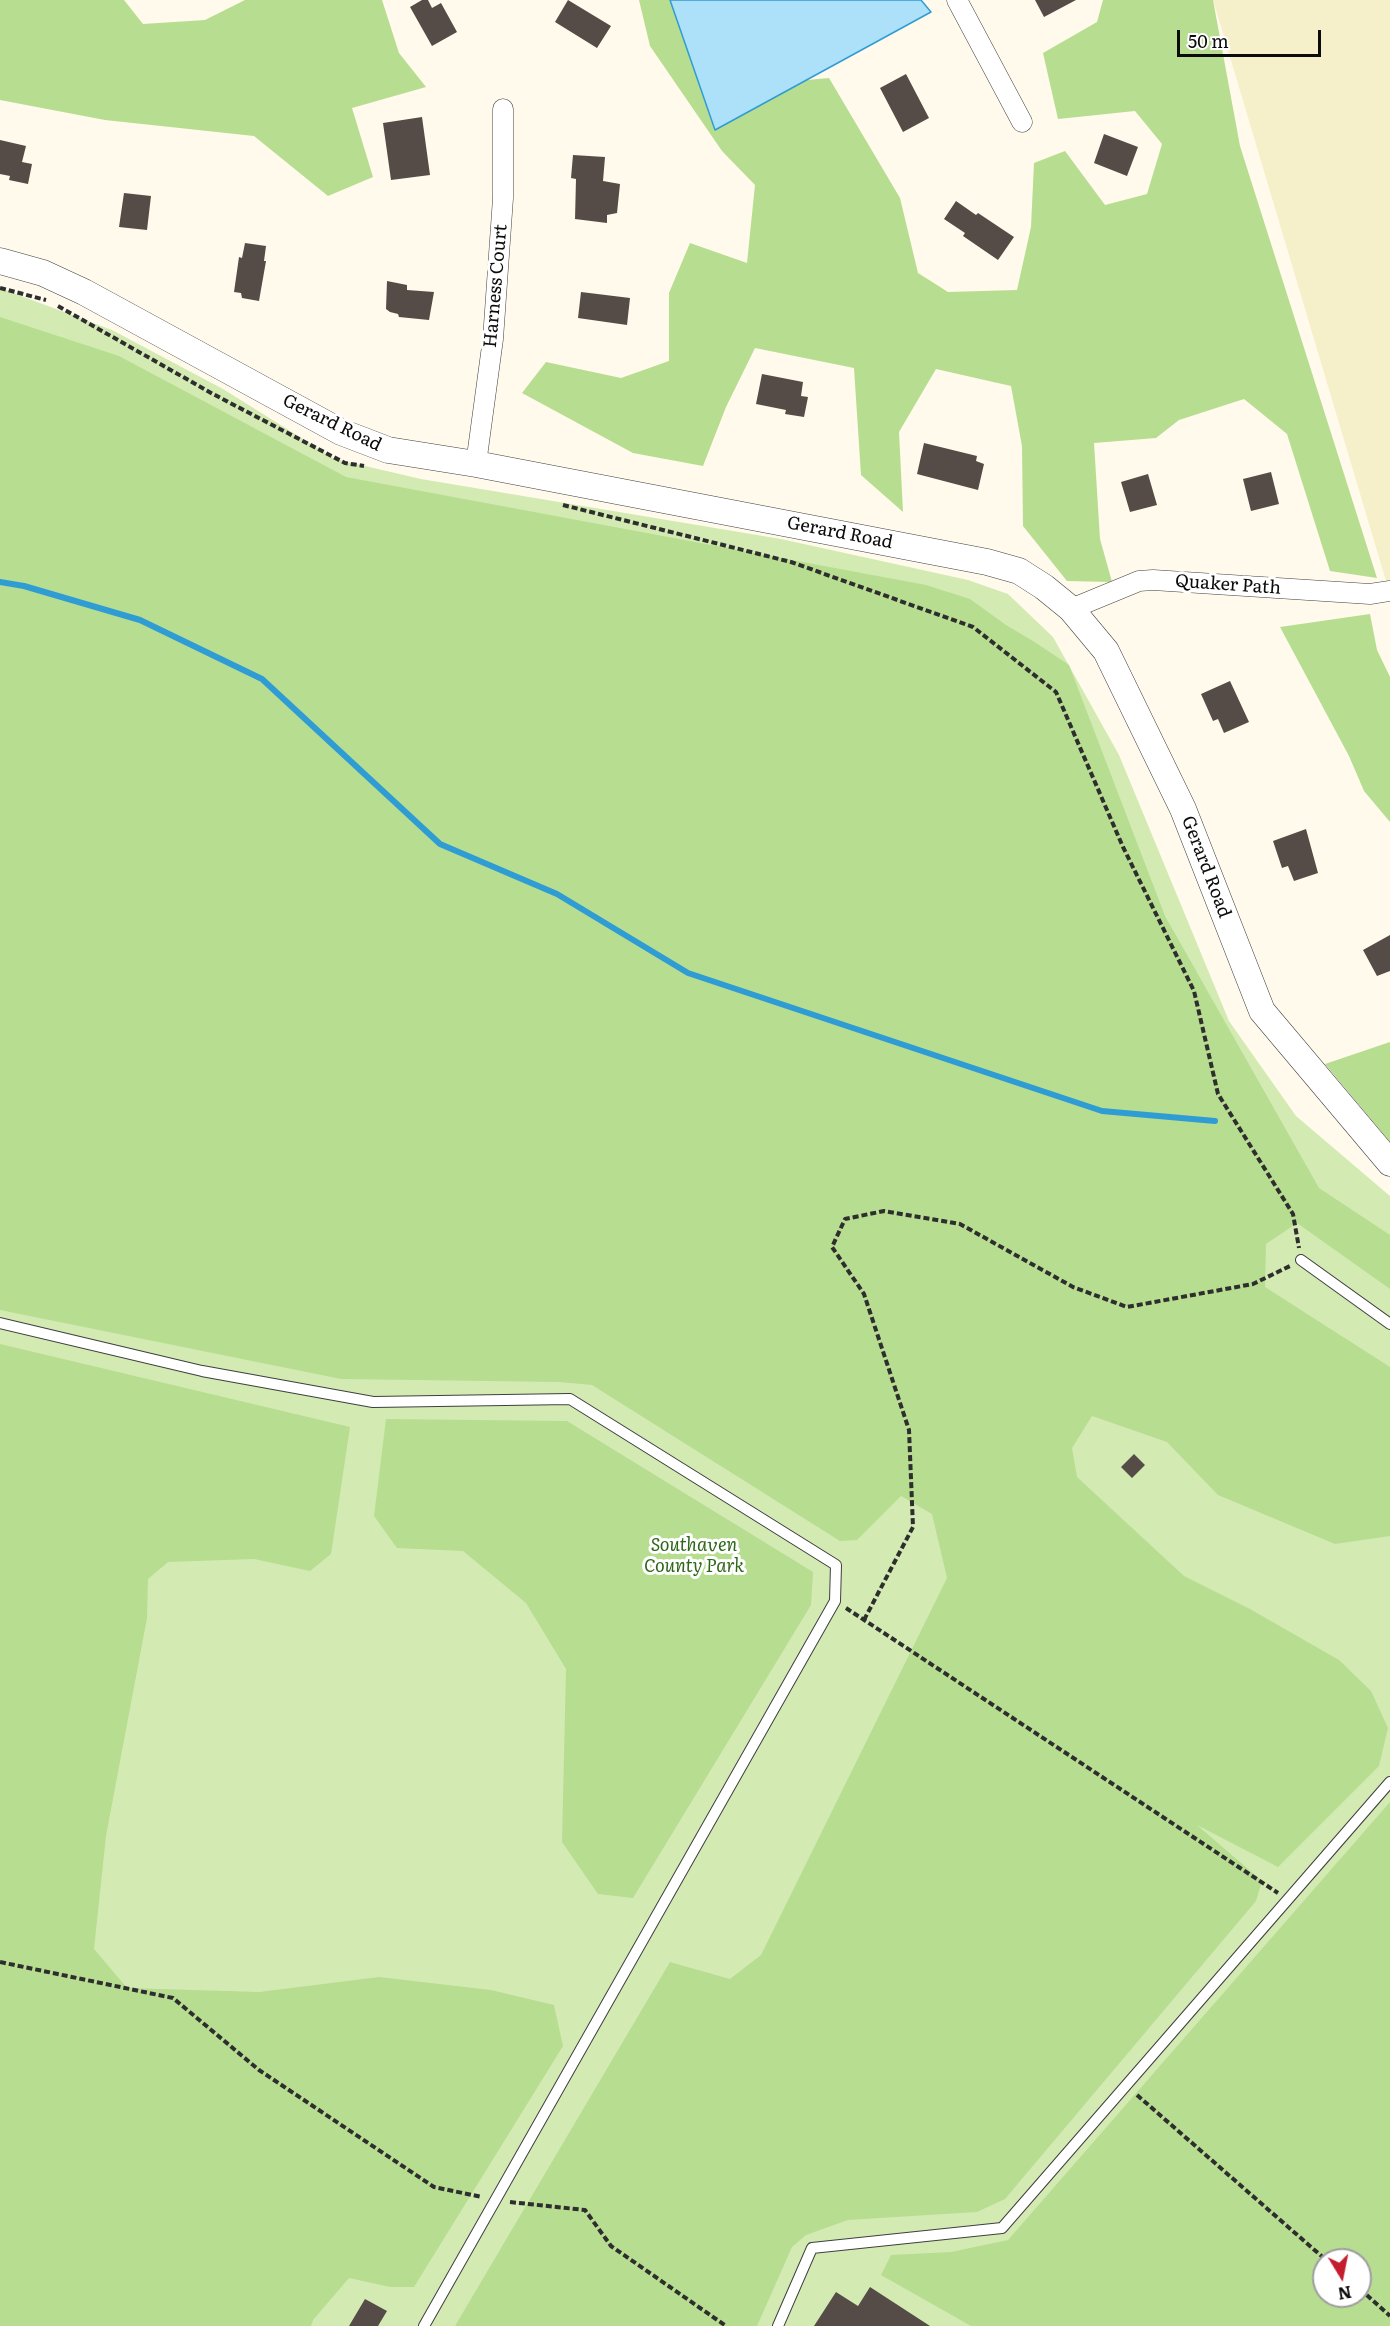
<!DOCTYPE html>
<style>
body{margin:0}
#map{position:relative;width:1390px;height:2326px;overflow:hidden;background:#fffaeb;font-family:Literata,serif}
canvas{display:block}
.north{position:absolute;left:1312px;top:2248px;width:60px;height:60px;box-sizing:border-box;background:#fff;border:2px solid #9e9e9e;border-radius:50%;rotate:170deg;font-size:16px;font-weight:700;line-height:24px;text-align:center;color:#0c0c0c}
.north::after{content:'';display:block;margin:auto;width:21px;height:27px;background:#c31d2e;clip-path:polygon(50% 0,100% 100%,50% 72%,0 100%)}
.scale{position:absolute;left:1177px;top:30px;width:144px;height:27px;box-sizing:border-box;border:3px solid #0c0c0c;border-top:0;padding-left:8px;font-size:18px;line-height:21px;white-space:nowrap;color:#0c0c0c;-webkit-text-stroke:4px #fff;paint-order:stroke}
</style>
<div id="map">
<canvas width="1390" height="2326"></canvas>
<div class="north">N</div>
<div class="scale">50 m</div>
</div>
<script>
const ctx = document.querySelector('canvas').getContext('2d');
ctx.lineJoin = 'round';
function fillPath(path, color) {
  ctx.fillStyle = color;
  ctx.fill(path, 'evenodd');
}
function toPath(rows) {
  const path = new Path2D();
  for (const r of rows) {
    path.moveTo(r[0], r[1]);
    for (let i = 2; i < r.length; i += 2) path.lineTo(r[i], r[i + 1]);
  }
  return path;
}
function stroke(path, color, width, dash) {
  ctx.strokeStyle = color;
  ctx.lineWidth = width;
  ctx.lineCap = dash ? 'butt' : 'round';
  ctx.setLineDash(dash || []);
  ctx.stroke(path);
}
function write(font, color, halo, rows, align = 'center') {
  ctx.font = font + ' Literata,serif';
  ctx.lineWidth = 6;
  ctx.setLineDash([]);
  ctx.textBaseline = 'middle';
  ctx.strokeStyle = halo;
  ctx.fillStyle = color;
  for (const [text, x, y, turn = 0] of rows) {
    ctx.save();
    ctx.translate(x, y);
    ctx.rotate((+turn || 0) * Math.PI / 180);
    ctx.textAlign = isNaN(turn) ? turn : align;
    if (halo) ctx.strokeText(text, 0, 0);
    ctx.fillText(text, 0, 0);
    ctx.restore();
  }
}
fillPath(toPath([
 [1213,0,1390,0,1390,581,1386,581]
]), '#f6f0ca');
fillPath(toPath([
 [0,288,112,330,223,389,335,459,421,479,781,539,968,580,1008,594,1053,637,1119,755,1229,1021,1296,1116,1390,1196,1390,2326,0,2326],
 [1324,2260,1360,2260,1360,2296,1324,2296]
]), '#d3ebb3');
fillPath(toPath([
 [0,0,124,0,143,24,205,20,245,0,382,0,399,53,426,87,352,108,373,177,328,196,254,136,105,120,0,100],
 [639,0,678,0,786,82,829,78,900,198,918,273,948,292,1017,290,1031,227,1034,163,1065,151,1105,205,1147,194,1162,144,1135,111,1058,119,1043,53,1097,22,1103,0,1213,0,1240,146,1377,578,1330,571,1287,434,1244,399,1179,420,1156,438,1094,443,1100,539,1112,582,1067,581,1023,526,1022,446,1011,386,936,369,899,432,903,512,861,475,854,368,755,348,726,407,703,466,633,453,522,393,546,362,621,378,669,361,669,293,690,243,747,263,755,185,722,151,650,46],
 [0,317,119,356,346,477,926,585,970,599,1006,625,1033,641,1069,665,1165,916,1319,1188,1390,1235,1390,1289,1297,1223,1266,1244,1265,1287,1390,1367,1390,1536,1335,1544,1218,1495,1167,1442,1092,1416,1072,1448,1077,1477,1184,1576,1250,1609,1339,1660,1371,1691,1388,1728,1379,1766,1278,1867,1197,1825,1262,1881,1256,1901,1005,2199,977,2212,848,2220,806,2235,792,2247,757,2326,455,2326,670,1962,730,1979,761,1955,947,1578,932,1514,901,1496,857,1540,840,1541,592,1385,559,1382,341,1379,0,1310],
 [1370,614,1377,650,1390,677,1390,822,1364,791,1349,756,1280,627],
 [1390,1042,1390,1142,1325,1064],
 [0,1344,350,1427,331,1554,310,1571,254,1559,168,1562,148,1579,147,1618,106,1836,94,1949,127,1988,259,1992,379,1977,491,1990,554,2005,563,2046,414,2287,390,2287,349,2278,313,2320,311,2326,0,2326],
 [386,1419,567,1421,813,1572,811,1605,633,1898,598,1894,562,1842,566,1669,526,1603,463,1551,397,1548,374,1516],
 [1390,1802,1390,2326,971,2326,881,2275,891,2255,951,2252,1008,2240],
 [1324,2260,1360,2260,1360,2296,1324,2296]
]), '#b7dd91');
const water = toPath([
 [670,0,921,0,931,12,715,130,670,0]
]);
fillPath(water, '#ace1f9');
stroke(water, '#309cd4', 1.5);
stroke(toPath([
 [0,582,24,586,140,620,262,679,440,844,557,894,688,973,1102,1111,1215,1121]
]), '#309cd4', 6);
fillPath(toPath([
 [422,0,428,0,432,8,441,3,457,32,432,46,410,7],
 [568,0,611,26,597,48,555,22],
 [1035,0,1076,0,1044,17],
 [906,74,929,118,903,132,880,88],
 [422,117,430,175,391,180,383,123],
 [1104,134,1138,147,1127,176,1094,163],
 [0,140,26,146,22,162,32,164,28,184,9,180,10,176,0,174],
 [573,155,605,157,603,181,620,184,617,213,607,215,607,223,575,219,576,179,571,178],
 [124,193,151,196,147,230,119,227],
 [956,201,976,215,978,213,1014,237,998,260,963,236,965,233,944,219],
 [245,243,266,246,264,261,266,261,259,301,242,298,241,293,234,292,239,257,242,258],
 [387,281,407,285,407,290,434,292,429,320,399,317,398,314,390,312,386,309],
 [581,292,630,298,627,325,578,318],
 [762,374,803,382,801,396,808,397,804,417,785,414,786,410,756,404],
 [924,443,977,456,976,461,984,464,978,490,917,474],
 [1271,472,1279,504,1251,511,1243,479],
 [1148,474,1157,505,1130,512,1121,482],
 [1230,681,1249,722,1224,733,1218,719,1213,721,1201,694],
 [1306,829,1318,873,1294,881,1288,866,1282,868,1273,841],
 [1390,935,1390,971,1377,976,1363,950],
 [1134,1454,1145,1465,1132,1478,1121,1467],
 [870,2287,930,2326,814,2326,836,2292,858,2306],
 [365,2299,387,2311,378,2326,349,2326]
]), '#554c48');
const service = toPath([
 [1301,1260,1390,1324],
 [0,1323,202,1371,373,1402,570,1399,836,1565,835,1601,424,2326],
 [778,2326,812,2248,1002,2228,1390,1782]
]);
const minor = toPath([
 [957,0,1022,122],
 [476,464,493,339,503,198,503,109],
 [1071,609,1139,581,1153,580,1370,594,1390,591]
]);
const tertiary = toPath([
 [0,261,43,273,84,292,341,432,388,450,476,464,987,562,1019,571,1044,587,1071,609,1106,651,1183,809,1262,1011,1390,1163]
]);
stroke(service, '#3f3f3f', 12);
stroke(minor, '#3f3f3f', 21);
stroke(tertiary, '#3f3f3f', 27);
stroke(toPath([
 [0,288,46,300],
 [58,306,213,394,345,463,364,466],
 [563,505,791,562,973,627,1056,692,1123,847,1194,991,1218,1094,1293,1214,1299,1248],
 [846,1608,1278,1893],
 [864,1620,913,1527,909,1430,864,1294,832,1247,845,1219,884,1211,960,1224,1073,1287,1127,1307,1253,1284,1290,1266],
 [0,1962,173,1998,259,2070,434,2187,482,2197],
 [1137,2095,1326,2260],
 [510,2202,585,2210,611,2246,726,2326],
 [1360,2289,1390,2316]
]), '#2e2e2e', 4, [6, 3]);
stroke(service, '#fff', 10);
stroke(minor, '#fff', 20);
stroke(tertiary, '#fff', 26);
write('18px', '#0c0c0c', '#fff', [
 ["Harness Court",496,286,-85],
 ["Gerard Road",332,423,26],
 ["Gerard Road",840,533,11],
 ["Quaker Path",1228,585,4],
 ["Gerard Road",1206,867,69]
]);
write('italic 18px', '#2e6719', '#fff', [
 ["Southaven",694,1546],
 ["County Park",694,1567]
]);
</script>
